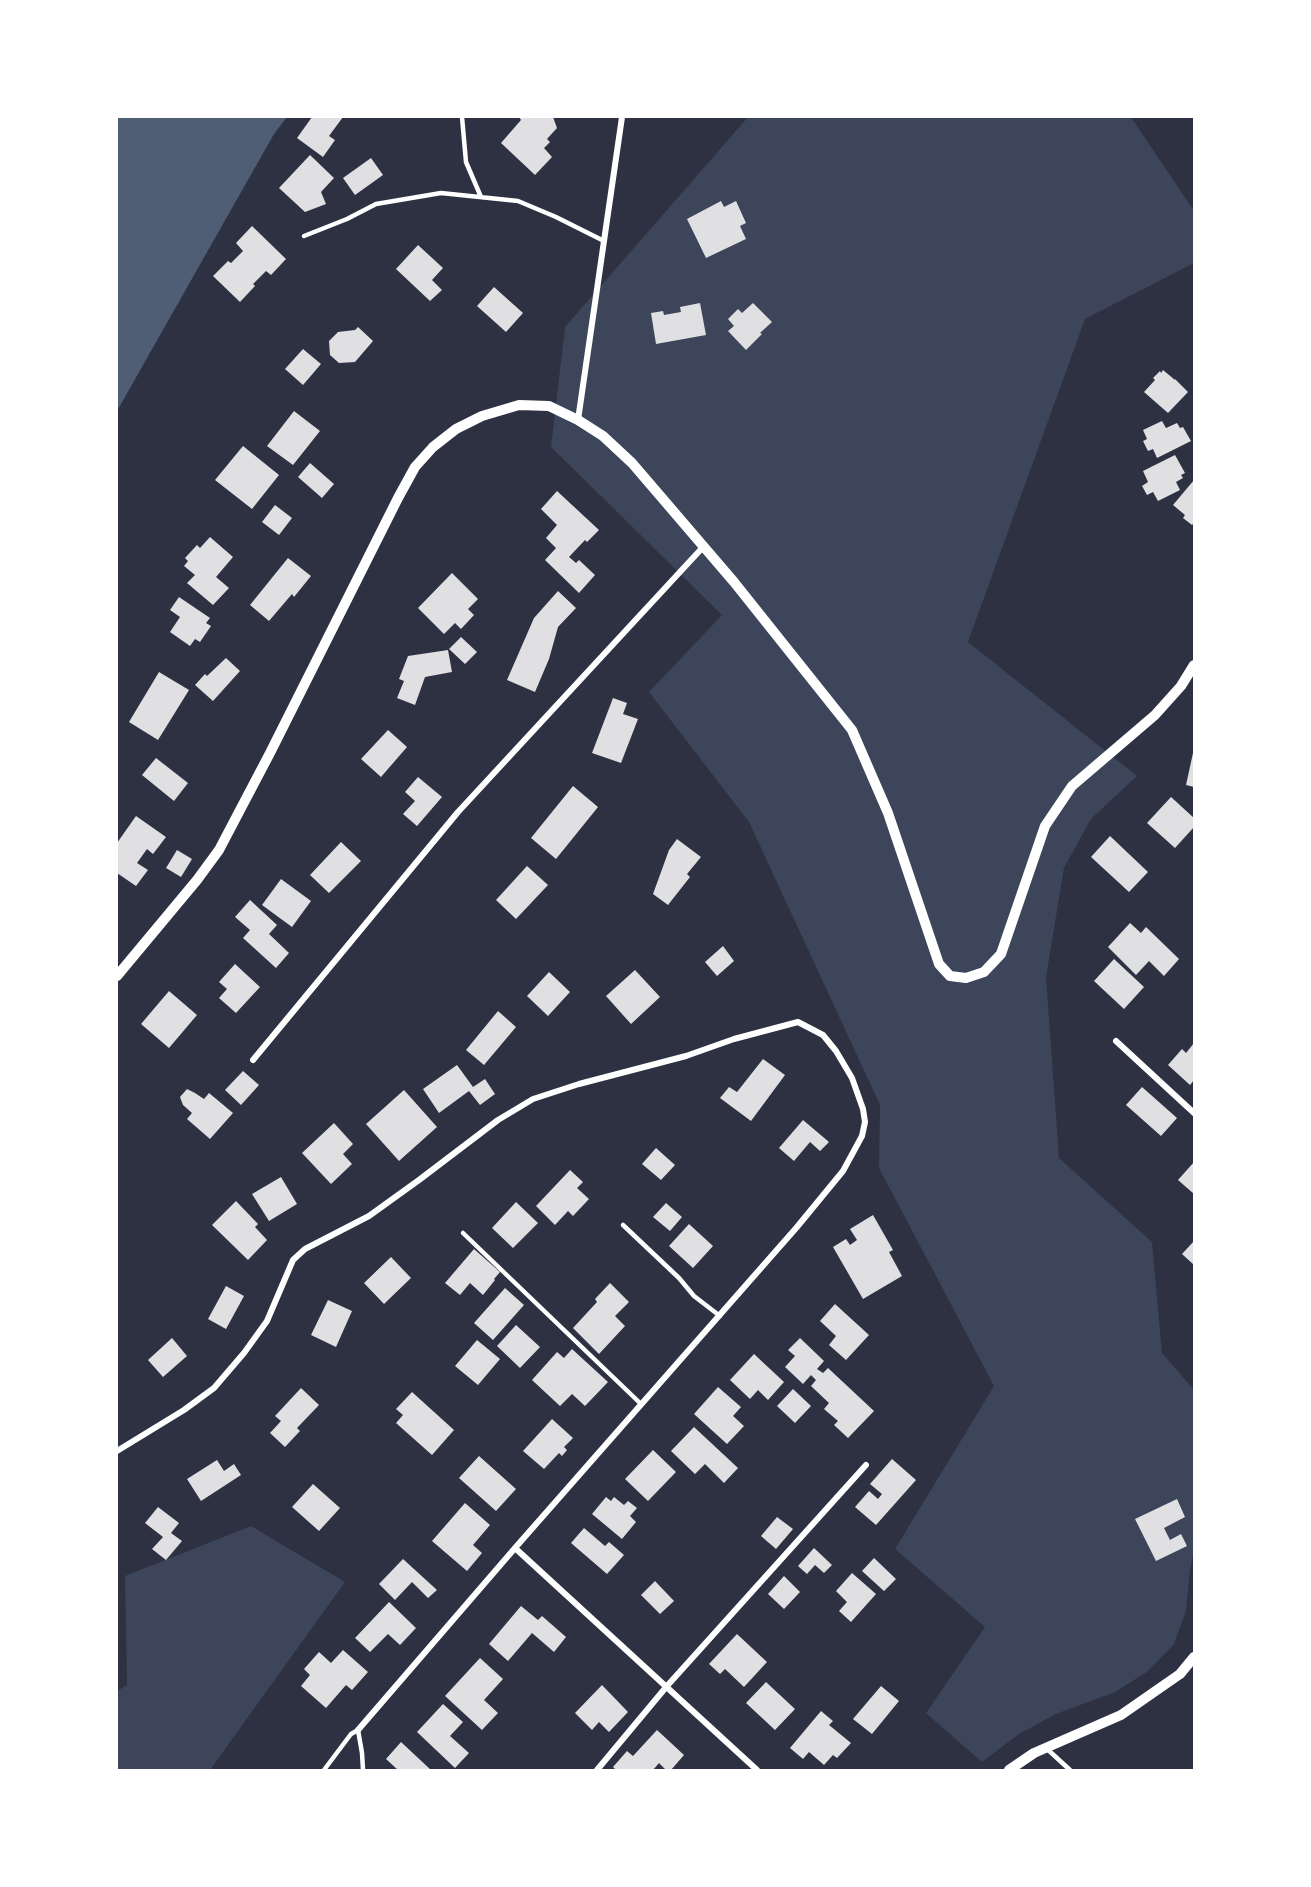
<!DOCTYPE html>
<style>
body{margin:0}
#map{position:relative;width:1311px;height:1887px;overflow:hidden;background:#2d3142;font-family:Montserrat,sans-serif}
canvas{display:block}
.frame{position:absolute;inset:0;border:118px solid #fff;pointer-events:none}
</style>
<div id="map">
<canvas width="1311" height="1887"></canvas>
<div class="frame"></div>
</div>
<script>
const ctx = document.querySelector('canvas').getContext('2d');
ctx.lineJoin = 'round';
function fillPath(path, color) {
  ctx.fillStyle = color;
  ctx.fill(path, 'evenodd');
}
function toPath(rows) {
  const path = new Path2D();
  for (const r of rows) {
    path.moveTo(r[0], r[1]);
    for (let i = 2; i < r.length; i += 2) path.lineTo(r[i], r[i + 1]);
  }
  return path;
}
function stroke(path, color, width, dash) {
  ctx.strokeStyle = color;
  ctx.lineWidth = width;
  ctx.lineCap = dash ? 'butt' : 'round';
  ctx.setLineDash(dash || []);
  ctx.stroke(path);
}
fillPath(toPath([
 [748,117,1131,117,1194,211,1194,263,1085,319,968,642,1137,776,1091,819,1064,868,1046,977,1059,1158,1152,1242,1162,1353,1194,1390,1194,1550,1190,1570,1186,1611,1174,1644,1147,1672,1115,1692,1056,1714,1019,1734,982,1762,926,1713,985,1627,895,1549,994,1386,879,1168,880,1105,749,822,649,692,722,615,551,447,565,327],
 [251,1526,345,1582,210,1770,117,1770,117,1691,127,1685,125,1576]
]), '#3c4559');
fillPath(toPath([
 [117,117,287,117,274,134,117,411]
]), '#4f5d75');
fillPath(toPath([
 [312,117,343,117,329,136,335,140,323,157,297,138],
 [519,117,553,117,557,128,547,139,550,142,544,148,552,157,535,175,501,143,521,120],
 [310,155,334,178,321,192,326,204,305,212,279,188],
 [371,158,383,175,355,195,343,178],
 [721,201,724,207,736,201,746,223,740,226,746,239,706,258,687,219],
 [252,226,286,259,271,275,266,271,253,284,255,286,240,302,213,276,228,261,231,263,243,251,236,243],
 [418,245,443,268,432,280,442,290,430,301,396,269],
 [494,287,523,313,506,332,477,306],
 [700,303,706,335,656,344,651,313,663,311,664,315,681,312,680,307],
 [753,303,772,322,760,333,762,334,746,350,728,331,734,326,728,319,738,309,742,313],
 [358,327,373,341,355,362,339,363,330,355,329,341,338,332,355,330],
 [303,349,321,364,303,385,285,369],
 [1163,370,1175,380,1175,379,1188,392,1168,413,1144,392,1155,380,1153,378,1160,371,1161,373],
 [294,411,320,431,293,465,267,446],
 [1162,421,1166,428,1177,423,1180,428,1183,427,1191,441,1157,458,1153,449,1148,451,1143,441,1147,439,1143,430],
 [243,446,279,475,252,509,215,480],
 [1175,455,1185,473,1181,475,1183,478,1176,482,1180,490,1158,501,1153,492,1147,495,1142,486,1148,482,1143,471],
 [310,463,334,484,322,498,298,477],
 [1194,480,1194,523,1192,525,1183,518,1185,515,1173,505],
 [557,491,599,530,587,542,585,540,569,557,576,563,579,560,595,575,579,593,545,560,556,548,546,538,557,525,541,509],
 [275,505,292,518,279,535,262,522],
 [210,537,233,557,216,577,229,588,213,605,187,583,195,575,184,566,188,561,185,558,197,545,200,548],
 [288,558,311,576,294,597,292,594,269,621,250,605],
 [452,573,478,599,468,609,474,615,461,629,455,623,444,634,418,608],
 [558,591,576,608,558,627,549,659,535,692,507,680,534,618],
 [179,597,210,618,206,623,211,626,200,642,195,639,190,646,170,632,180,617,170,610],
 [461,637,477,652,465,664,449,649],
 [448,650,452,672,425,677,415,705,397,698,404,681,399,679,408,656],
 [226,658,240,671,213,701,195,685,205,674,207,676],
 [159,672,189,690,158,740,129,722],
 [613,698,627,703,623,714,638,719,621,763,592,753],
 [388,730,407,747,381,777,361,759],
 [1193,753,1194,753,1194,787,1186,785],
 [156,758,188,783,174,801,142,775],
 [418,777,442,797,417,826,403,814,415,801,405,792],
 [573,786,598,807,556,859,531,838],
 [1171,797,1194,818,1194,827,1175,848,1147,823],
 [136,816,166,837,153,854,147,849,137,863,148,870,136,886,117,873,117,843],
 [1110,836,1148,872,1129,892,1091,857],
 [677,839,701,857,687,874,690,877,668,905,653,894,669,850],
 [341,842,361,861,329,893,310,875],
 [177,850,192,859,181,877,166,868],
 [527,866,548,885,516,919,496,900],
 [281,879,311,901,292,927,262,905],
 [250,900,277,925,269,934,289,953,276,968,243,938,250,930,235,917],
 [1130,923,1141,933,1146,927,1179,959,1164,976,1149,961,1136,975,1108,947],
 [723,946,734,961,717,976,705,962],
 [1114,959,1144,987,1124,1009,1094,981],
 [235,964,260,987,236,1013,219,998,227,989,219,982],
 [635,970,660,997,631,1024,606,996],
 [549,972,570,992,548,1016,527,996],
 [169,991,197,1015,169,1048,141,1024],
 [498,1011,516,1027,484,1065,466,1050],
 [1194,1043,1194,1080,1190,1085,1168,1065,1182,1049,1186,1053],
 [763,1059,785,1075,751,1121,720,1098,729,1087,737,1092],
 [457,1065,473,1087,485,1079,495,1094,480,1105,469,1091,439,1113,423,1089],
 [243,1071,259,1085,241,1105,225,1090],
 [1142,1087,1177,1118,1161,1136,1126,1105],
 [187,1089,195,1093,204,1099,209,1093,233,1113,210,1139,187,1119,192,1113,183,1105,180,1097],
 [404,1090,437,1127,399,1161,366,1124],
 [803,1120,829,1142,820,1151,810,1142,794,1161,779,1148],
 [334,1123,353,1144,343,1154,352,1164,331,1184,302,1153],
 [656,1148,675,1165,661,1180,642,1164],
 [1194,1162,1194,1194,1178,1180],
 [570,1170,583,1182,577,1188,589,1199,573,1216,568,1211,555,1225,536,1206],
 [281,1177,297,1204,269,1221,252,1194],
 [236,1201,258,1224,255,1227,267,1240,248,1260,212,1225],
 [516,1202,538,1223,513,1248,492,1228],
 [666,1203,682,1217,670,1231,653,1217],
 [873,1215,893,1250,889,1252,902,1276,863,1299,833,1247,846,1239,850,1245,857,1240,850,1229],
 [689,1224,713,1246,693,1268,669,1246],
 [1194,1241,1194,1265,1182,1254],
 [474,1249,500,1272,494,1279,495,1280,483,1295,470,1283,460,1295,445,1283],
 [391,1257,411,1278,384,1304,364,1283],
 [610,1283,629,1302,615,1316,625,1326,599,1354,573,1328,597,1302,595,1299],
 [226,1286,244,1296,226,1329,208,1319],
 [505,1288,524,1305,493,1340,474,1323],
 [328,1300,352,1311,336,1347,311,1335],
 [835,1304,869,1335,846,1360,829,1345,836,1336,820,1321],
 [516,1325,540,1347,520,1368,497,1346],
 [172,1338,187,1356,163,1377,148,1360],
 [800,1338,824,1361,817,1369,823,1373,828,1368,874,1411,848,1438,834,1425,838,1421,824,1409,829,1403,811,1386,816,1380,811,1375,803,1384,785,1367,795,1356,788,1350],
 [477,1340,500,1359,478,1385,455,1366],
 [572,1349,608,1382,585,1406,572,1394,560,1406,532,1380,557,1352,564,1358],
 [754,1354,784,1382,768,1400,758,1390,750,1399,730,1380],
 [718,1387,741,1407,733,1416,744,1426,727,1444,694,1414],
 [301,1388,319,1405,297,1428,300,1431,285,1447,270,1433,281,1421,275,1416],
 [793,1389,811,1406,795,1423,777,1406],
 [412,1392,454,1430,432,1455,396,1423,403,1415,396,1409],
 [552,1419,573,1438,564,1447,567,1450,562,1456,559,1453,544,1469,523,1451],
 [694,1427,738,1468,724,1483,705,1464,695,1474,671,1451],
 [653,1450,676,1472,648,1501,625,1479],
 [479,1456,516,1489,496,1511,459,1478],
 [892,1459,916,1480,876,1525,855,1507,869,1491,878,1499,882,1494,870,1484],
 [217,1460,224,1471,234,1464,241,1475,201,1501,187,1479],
 [313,1484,340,1508,319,1531,292,1507],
 [606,1497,611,1501,614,1497,624,1505,628,1501,637,1508,630,1516,636,1522,622,1539,592,1514],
 [1177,1499,1185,1517,1164,1528,1170,1540,1181,1534,1187,1546,1156,1561,1135,1519],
 [465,1503,490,1525,473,1545,482,1553,467,1571,432,1541],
 [158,1507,179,1523,171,1533,182,1541,166,1560,152,1549,163,1537,145,1523],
 [777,1517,793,1529,776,1549,761,1536],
 [584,1528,605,1546,609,1542,624,1555,607,1574,571,1543],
 [814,1548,832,1565,824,1573,815,1565,807,1574,798,1566],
 [874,1558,896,1579,884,1591,862,1571],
 [403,1559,437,1590,428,1598,412,1582,395,1600,379,1584],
 [852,1573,876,1594,851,1622,839,1611,847,1602,836,1591],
 [784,1576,800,1592,784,1609,768,1594],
 [655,1581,674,1601,660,1614,641,1595],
 [389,1602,416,1628,400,1645,388,1634,370,1652,355,1638],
 [521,1606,538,1620,542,1616,566,1637,554,1652,532,1633,508,1661,489,1644],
 [737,1634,767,1662,744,1687,725,1669,720,1674,709,1664],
 [343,1650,368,1672,352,1690,346,1685,326,1708,301,1686,310,1675,304,1669,319,1652,331,1663],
 [480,1658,503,1679,484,1700,498,1713,482,1730,445,1696],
 [766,1682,795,1709,775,1730,746,1703],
 [602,1685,628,1712,609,1732,599,1722,592,1730,575,1713],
 [881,1686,899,1701,872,1734,853,1719],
 [443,1704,463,1722,450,1736,469,1753,455,1768,417,1732],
 [821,1711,833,1721,829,1725,851,1743,837,1758,833,1755,824,1765,809,1752,803,1759,790,1748],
 [657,1730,684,1755,671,1770,666,1770,659,1763,653,1770,616,1770,613,1767,627,1751,633,1756],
 [401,1742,431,1770,398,1770,386,1759]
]), '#e0e0e3');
stroke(toPath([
 [462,117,466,162,481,197],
 [304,236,347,219,376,204,441,193,518,201,556,217,604,241],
 [623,1225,679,1278,694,1296,720,1316],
 [463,1233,641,1404],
 [1046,1748,1070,1770],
 [324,1770,351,1734,358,1730,362,1753,363,1770]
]), '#fff', 4.5);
stroke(toPath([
 [578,420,622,117],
 [1116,1041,1194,1113],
 [253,1060,458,812,704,546],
 [117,1451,184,1410,214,1388,244,1353,267,1321,293,1260,305,1249,369,1216,419,1180,498,1120,533,1099,579,1084,686,1056,734,1039,798,1022,823,1035,836,1051,852,1078,863,1109,865,1122,862,1136,843,1171,797,1227,515,1548,358,1730],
 [515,1548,757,1770],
 [597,1770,667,1686,866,1465]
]), '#fff', 6);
stroke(toPath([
 [117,976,197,880,219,850,270,753,398,498,415,467,433,447,456,429,482,416,519,405,549,406,578,420,603,436,632,463,734,582,852,730,888,813,939,964,950,976,966,978,984,972,1001,954,1045,826,1072,786,1155,715,1181,686,1194,665],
 [1009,1770,1034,1753,1121,1715,1180,1674,1194,1657]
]), '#fff', 10);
</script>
